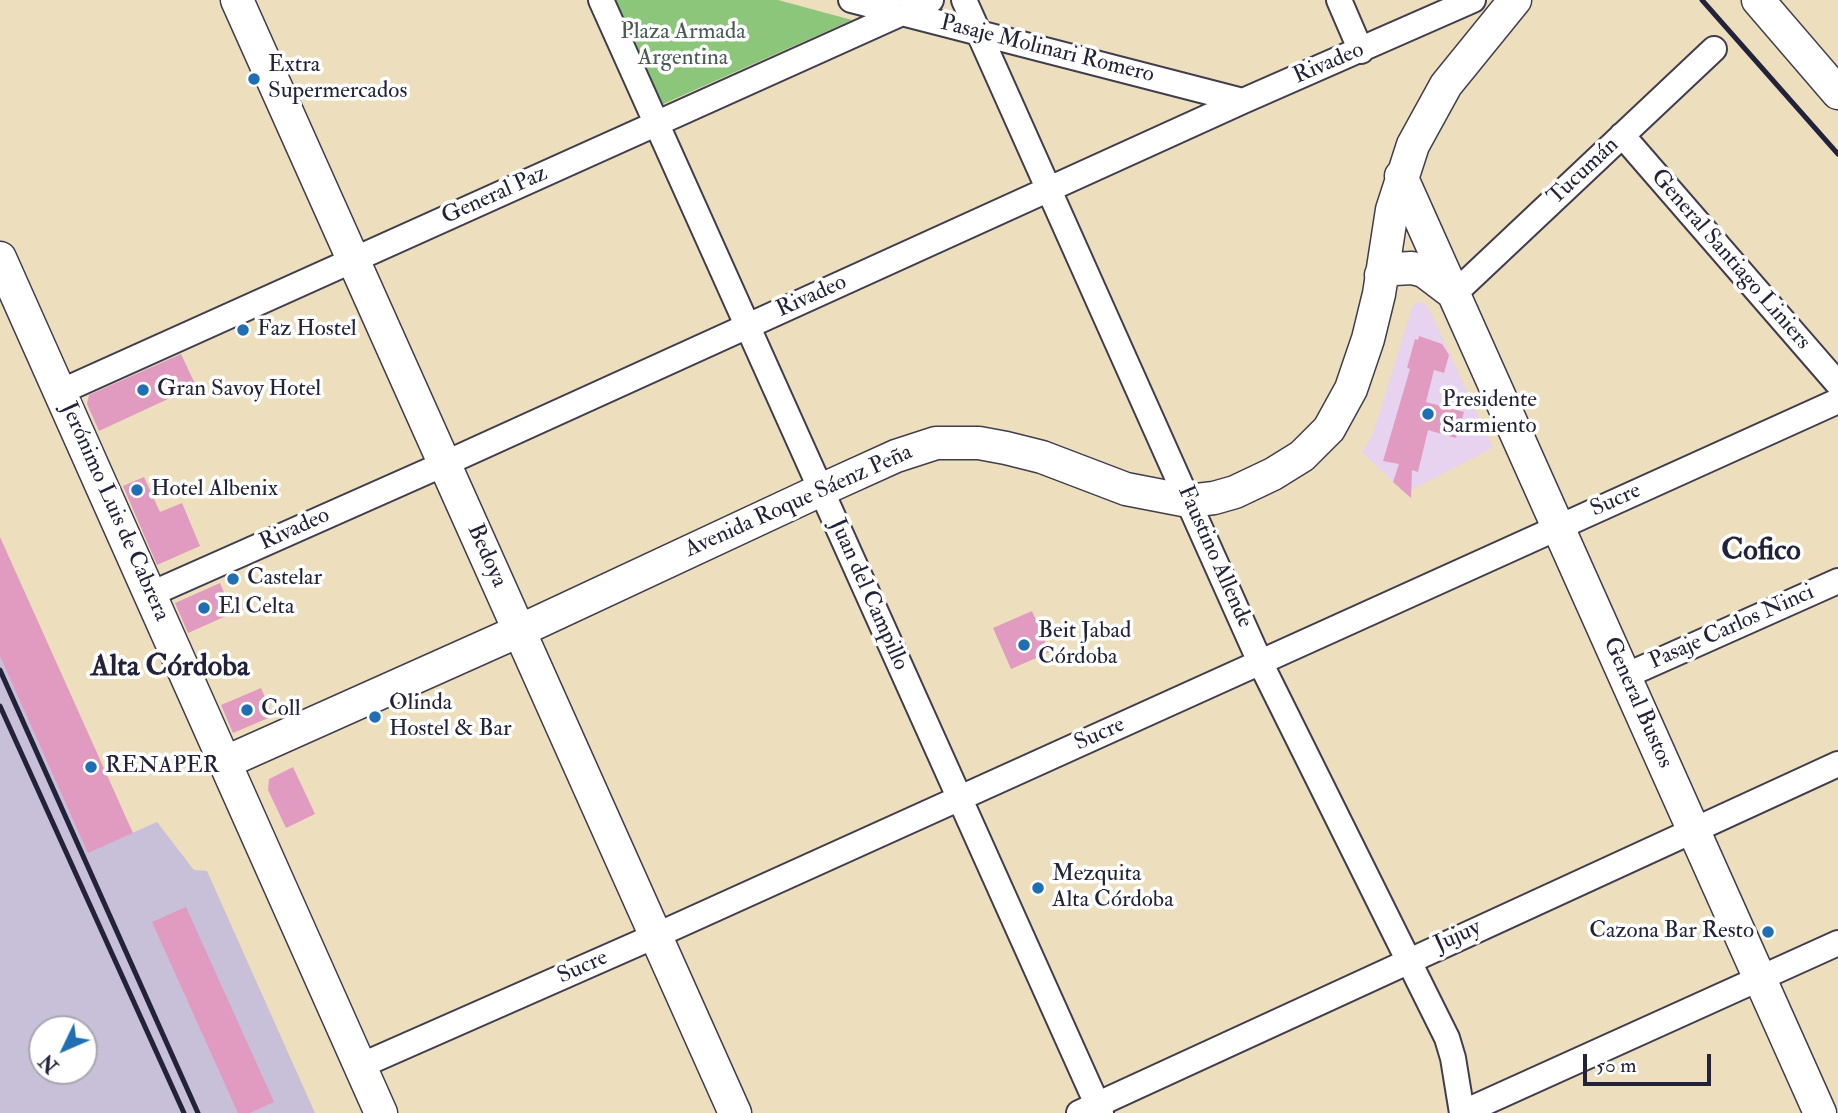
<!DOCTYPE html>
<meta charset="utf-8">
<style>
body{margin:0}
#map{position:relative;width:1838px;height:1113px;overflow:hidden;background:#eddfbd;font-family:"IM FELL Double Pica",serif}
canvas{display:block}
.north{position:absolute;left:28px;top:1015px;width:70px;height:70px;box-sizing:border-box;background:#fff;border:2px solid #a7a7b1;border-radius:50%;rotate:226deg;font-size:19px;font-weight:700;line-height:28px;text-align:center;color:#22223b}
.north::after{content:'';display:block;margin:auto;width:24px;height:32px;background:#1f6fb2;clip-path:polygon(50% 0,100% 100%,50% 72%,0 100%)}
.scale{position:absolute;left:1583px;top:1054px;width:128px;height:32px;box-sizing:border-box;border:4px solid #22223b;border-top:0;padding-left:9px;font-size:21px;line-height:24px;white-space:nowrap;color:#22223b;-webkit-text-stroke:5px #fff;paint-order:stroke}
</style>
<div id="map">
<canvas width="1838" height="1113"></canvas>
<div class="north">N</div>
<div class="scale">50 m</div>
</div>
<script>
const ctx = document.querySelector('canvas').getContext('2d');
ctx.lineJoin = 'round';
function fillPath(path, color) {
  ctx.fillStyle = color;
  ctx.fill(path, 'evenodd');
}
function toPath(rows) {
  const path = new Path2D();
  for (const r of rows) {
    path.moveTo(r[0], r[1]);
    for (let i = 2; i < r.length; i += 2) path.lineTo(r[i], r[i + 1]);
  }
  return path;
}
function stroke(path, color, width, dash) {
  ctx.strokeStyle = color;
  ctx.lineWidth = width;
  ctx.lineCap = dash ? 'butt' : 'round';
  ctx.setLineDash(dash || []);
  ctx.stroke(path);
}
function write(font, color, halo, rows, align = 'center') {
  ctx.font = font + ' "IM FELL Double Pica",serif';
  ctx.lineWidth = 7;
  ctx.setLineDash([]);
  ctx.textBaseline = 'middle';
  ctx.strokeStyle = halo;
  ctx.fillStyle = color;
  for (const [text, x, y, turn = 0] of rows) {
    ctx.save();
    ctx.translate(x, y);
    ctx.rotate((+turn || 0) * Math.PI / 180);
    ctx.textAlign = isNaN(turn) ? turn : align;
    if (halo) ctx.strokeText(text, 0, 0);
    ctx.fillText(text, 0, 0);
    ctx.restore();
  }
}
fillPath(toPath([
 [1422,302,1429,308,1493,448,1405,493,1362,452,1373,434,1412,308,1416,303]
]), '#e7d2ef');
fillPath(toPath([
 [0,617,103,846,157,822,194,870,207,871,315,1113,0,1113],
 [42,1029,84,1029,84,1071,42,1071]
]), '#c8bfd8');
fillPath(toPath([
 [613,0,778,0,852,20,661,105]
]), '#8cc67b');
fillPath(toPath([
 [1419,336,1442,344,1449,355,1444,373,1434,370,1426,402,1464,412,1456,438,1428,430,1418,472,1412,470,1411,498,1393,482,1399,464,1383,461,1410,369,1407,368,1415,339,1418,340],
 [181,354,196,386,99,431,87,404,89,395],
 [144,477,160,512,182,503,200,546,157,565,123,486],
 [0,537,133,833,88,853,0,656],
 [220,583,233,613,188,633,175,603],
 [1032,611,1050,652,1011,669,993,628],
 [261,688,273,716,233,733,221,705],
 [293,767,315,814,286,828,268,790,269,779],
 [186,907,274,1102,250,1113,238,1113,152,922]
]), '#e19bc0');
const minor = toPath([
 [601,0,1101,1113],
 [851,0,1243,101],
 [964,0,1260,662,1447,1038,1453,1058,1462,1113,1838,943],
 [1339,0,1361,51],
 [1622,135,1838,384],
 [1454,294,1714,49],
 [60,392,931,0],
 [151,594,444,464,1243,101,1473,0],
 [1625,676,1838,581],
 [360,1066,655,936,1838,401],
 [1079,1113,1838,764]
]);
const major = toPath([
 [237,0,735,1113],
 [1758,0,1838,93],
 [1401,176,1820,1113],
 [0,258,381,1113],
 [1381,275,1394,269,1412,268,1424,271,1453,293],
 [226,762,519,631,821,490,896,456,936,443,979,443,1006,448,1042,457,1126,489,1188,501,1214,498,1235,492,1273,474,1302,456,1329,429,1351,389,1368,339,1379,294,1392,210,1413,145,1446,85,1515,0]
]);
stroke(minor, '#403e4e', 28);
stroke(major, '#403e4e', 35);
stroke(minor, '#fff', 24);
stroke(major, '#fff', 32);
stroke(toPath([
 [1702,0,1838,154],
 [0,670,198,1113],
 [0,706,184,1113]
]), '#22223b', 5);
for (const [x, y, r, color] of [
 [254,79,7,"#1f6fb2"],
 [243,330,7,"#1f6fb2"],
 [143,390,7,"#1f6fb2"],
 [1428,414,7,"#1f6fb2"],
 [137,490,7,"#1f6fb2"],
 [233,579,7,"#1f6fb2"],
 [204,608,7,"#1f6fb2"],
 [1024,645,7,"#1f6fb2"],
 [247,710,7,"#1f6fb2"],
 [375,717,7,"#1f6fb2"],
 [91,767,7,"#1f6fb2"],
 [1038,888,7,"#1f6fb2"],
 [1768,932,7,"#1f6fb2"]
]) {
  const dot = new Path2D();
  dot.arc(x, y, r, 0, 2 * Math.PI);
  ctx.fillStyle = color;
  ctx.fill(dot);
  stroke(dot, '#fff', 2.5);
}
write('23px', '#475b51', '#fff', [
 ["Plaza Armada",683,33],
 ["Argentina",683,59]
]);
write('23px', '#22223b', '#fff', [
 ["Pasaje Molinari Romero",1047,50,14],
 ["Rivadeo",1329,64,-23],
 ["Tucumán",1584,172,-43],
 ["General Paz",495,196,-24],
 ["General Santiago Liniers",1730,260,49],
 ["Rivadeo",812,297,-24],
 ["Sucre",1616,501,-24],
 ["Avenida Roque Sáenz Peña",799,502,-24],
 ["Jerónimo Luis de Cabrera",114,512,66],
 ["Rivadeo",295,530,-24],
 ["Bedoya",486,556,66],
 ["Faustino Allende",1214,557,66],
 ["Juan del Campillo",868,595,66],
 ["Pasaje Carlos Ninci",1732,628,-24],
 ["General Bustos",1637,703,66],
 ["Sucre",1100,735,-24],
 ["Jujuy",1458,937,-24],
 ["Sucre",583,968,-24]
]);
write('23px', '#22223b', '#fff', [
 ["Extra",268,66],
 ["Supermercados",268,92],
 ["Faz Hostel",257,330],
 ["Gran Savoy Hotel",157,390],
 ["Presidente",1442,401],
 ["Sarmiento",1442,427],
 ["Hotel Albenix",151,490],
 ["Castelar",247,579],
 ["El Celta",218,608],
 ["Beit Jabad",1038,632],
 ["Córdoba",1038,658],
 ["Olinda",389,704],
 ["Hostel & Bar",389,730],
 ["Coll",261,710],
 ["RENAPER",105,767],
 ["Mezquita",1052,875],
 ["Alta Córdoba",1052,901],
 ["Cazona Bar Resto",1754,932,"right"]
], 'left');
write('bold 30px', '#22223b', '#fff', [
 ["Cofico",1761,553],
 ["Alta Córdoba",170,669]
]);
</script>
